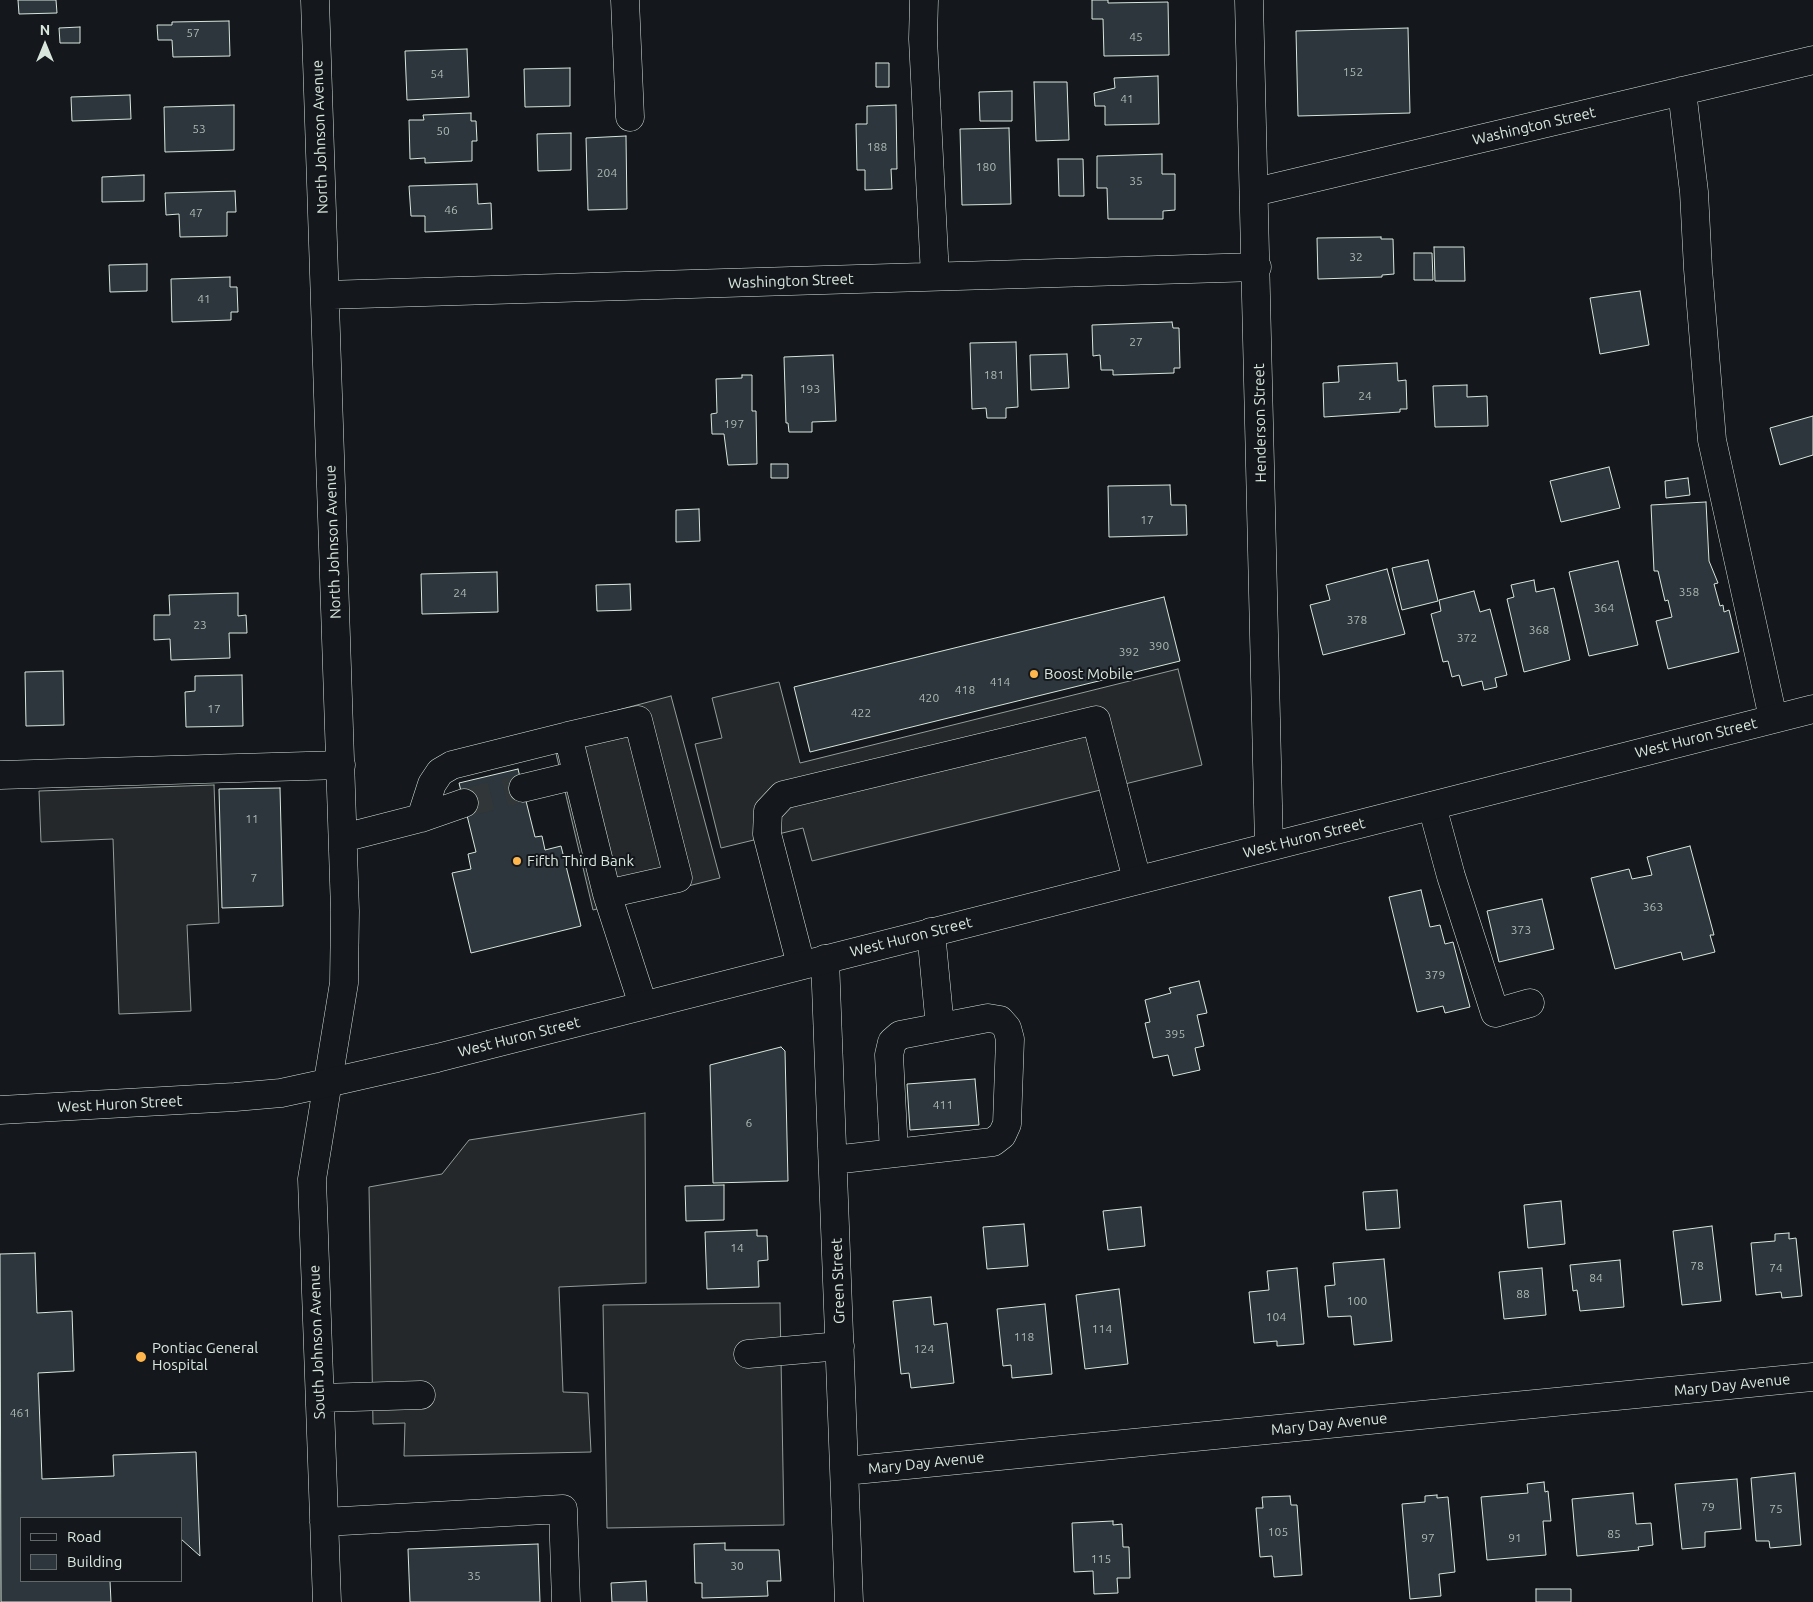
<!DOCTYPE html>
<style>
body{margin:0}
#map{position:relative;width:1813px;height:1602px;overflow:hidden;background:#14181c;font-family:Ubuntu,sans-serif}
canvas{display:block}
.legend{position:absolute;left:20px;top:1517px;width:162px;height:65px;box-sizing:border-box;background:#14181c;border:1px solid #626a69;margin:0;padding:6px 9px;list-style:none;font-size:15px;color:#d8e6dc}
.legend li{display:flex;align-items:center;gap:10px;height:25px}
.legend b{width:25px;border:1px solid #626a69}
.north{position:absolute;left:20px;top:20px;width:50px;height:50px;-webkit-text-stroke:4px #14181c;paint-order:stroke;rotate:0deg;font-size:14px;font-weight:700;line-height:20px;text-align:center;color:#d8e6dc}
.north::after{content:'';display:block;margin:auto;width:18px;height:22px;background:#d8e6dc;clip-path:polygon(50% 0,100% 100%,50% 72%,0 100%)}
</style>
<div id="map">
<canvas width="1813" height="1602"></canvas>
<ul class="legend">
<li><b style="height:6px;background:#14181c"></b>Road</li>
<li><b style="height:14px;background:#2c363c"></b>Building</li>
</ul>
<div class="north">N</div>
</div>
<script>
const ctx = document.querySelector('canvas').getContext('2d');
ctx.lineJoin = 'round';
function fillPath(path, color) {
  ctx.fillStyle = color;
  ctx.fill(path, 'evenodd');
}
function toPath(rows) {
  const path = new Path2D();
  for (const r of rows) {
    path.moveTo(r[0], r[1]);
    for (let i = 2; i < r.length; i += 2) path.lineTo(r[i], r[i + 1]);
  }
  return path;
}
function stroke(path, color, width, dash) {
  ctx.strokeStyle = color;
  ctx.lineWidth = width;
  ctx.lineCap = dash ? 'butt' : 'round';
  ctx.setLineDash(dash || []);
  ctx.stroke(path);
}
function write(font, color, halo, rows, align = 'center') {
  ctx.font = font + ' Ubuntu,sans-serif';
  ctx.lineWidth = 4;
  ctx.setLineDash([]);
  ctx.textBaseline = 'middle';
  ctx.strokeStyle = halo;
  ctx.fillStyle = color;
  for (const [text, x, y, turn = 0] of rows) {
    ctx.save();
    ctx.translate(x, y);
    ctx.rotate((+turn || 0) * Math.PI / 180);
    ctx.textAlign = isNaN(turn) ? turn : align;
    if (halo) ctx.strokeText(text, 0, 0);
    ctx.fillText(text, 0, 0);
    ctx.restore();
  }
}
const parking = toPath([
 [1178,669,1202,765,812,861,803,828,721,848,695,744,722,738,712,698,779,682,800,763,1178,669],
 [671,696,720,878,593,910,550,728,671,696],
 [214,785,219,923,187,925,191,1011,119,1014,113,839,41,842,39,791,214,785],
 [645,1113,646,1283,559,1287,563,1392,588,1393,591,1452,404,1456,405,1423,373,1424,369,1187,442,1174,469,1140,645,1113],
 [780,1303,784,1525,607,1528,603,1305,780,1303]
]);
fillPath(parking, '#24282b');
stroke(parking, '#939e99', 1);
const building = toPath([
 [18,0,56,0,57,13,19,14,18,0],
 [1092,0,1108,0,1108,3,1168,2,1169,55,1104,56,1103,19,1092,19,1092,0],
 [229,21,230,56,173,57,172,40,158,40,157,25,172,25,172,22,229,21],
 [80,27,80,43,60,43,59,28,80,27],
 [1408,28,1410,113,1298,116,1296,31,1408,28],
 [467,49,469,97,407,100,405,51,467,49],
 [876,63,889,63,889,87,876,87,876,63],
 [570,68,570,106,525,107,524,69,570,68],
 [1158,76,1159,124,1105,125,1105,106,1095,106,1094,93,1115,88,1114,78,1158,76],
 [1034,82,1067,82,1069,140,1036,141,1034,82],
 [1012,91,1012,121,980,121,979,92,1012,91],
 [130,95,131,119,72,121,71,97,130,95],
 [234,105,234,150,165,152,164,107,234,105],
 [896,105,897,169,891,169,892,189,865,190,865,170,857,170,856,124,867,124,867,106,896,105],
 [471,113,471,121,476,121,477,141,472,141,472,161,425,163,425,158,410,159,409,120,424,120,423,115,471,113],
 [1009,128,1011,204,962,205,960,129,1009,128],
 [571,133,571,170,538,171,537,134,571,133],
 [626,136,627,209,588,210,586,138,626,136],
 [1162,154,1162,174,1175,174,1175,210,1163,211,1163,219,1108,219,1107,188,1097,188,1097,156,1162,154],
 [1058,159,1083,159,1084,196,1059,196,1058,159],
 [144,175,144,201,102,202,102,177,144,175],
 [477,184,478,204,491,203,492,229,425,232,425,216,411,216,409,186,477,184],
 [235,191,236,212,227,212,227,236,180,237,179,214,166,215,165,193,235,191],
 [1381,237,1381,239,1393,239,1394,274,1382,275,1382,277,1318,279,1317,238,1381,237],
 [1434,247,1464,247,1465,281,1435,281,1434,247],
 [1414,253,1432,253,1433,280,1414,280,1414,253],
 [147,264,147,291,110,292,109,265,147,264],
 [230,277,230,287,237,287,238,312,231,312,231,320,172,322,171,279,230,277],
 [1640,291,1649,345,1600,354,1590,298,1640,291],
 [1172,322,1173,328,1179,328,1180,368,1174,368,1174,373,1113,375,1113,370,1101,370,1100,355,1093,356,1092,325,1172,322],
 [1016,342,1018,407,1006,408,1006,418,987,418,986,408,972,409,970,343,1016,342],
 [1067,354,1069,388,1031,390,1030,355,1067,354],
 [833,355,836,421,812,422,812,432,789,432,788,423,786,423,784,357,833,355],
 [1397,363,1398,381,1406,380,1407,409,1400,409,1400,412,1324,417,1323,383,1339,382,1338,366,1397,363],
 [742,375,752,375,752,411,756,411,757,464,728,465,724,434,712,434,711,414,717,413,716,379,742,378,742,375],
 [1467,385,1467,397,1487,396,1488,426,1435,427,1433,386,1467,385],
 [1813,416,1813,455,1780,465,1770,428,1813,416],
 [771,464,788,464,788,478,771,478,771,464],
 [1609,467,1620,508,1561,522,1550,481,1609,467],
 [1688,478,1690,495,1666,498,1665,481,1688,478],
 [1170,485,1171,505,1186,505,1187,535,1109,537,1108,486,1170,485],
 [1706,502,1709,561,1718,583,1714,584,1720,606,1723,605,1724,612,1729,610,1739,652,1668,669,1656,621,1672,617,1668,600,1665,601,1658,571,1654,571,1651,505,1706,502],
 [699,509,700,541,676,542,676,510,699,509],
 [1428,560,1438,601,1402,610,1392,568,1428,560],
 [1618,561,1638,645,1589,656,1569,572,1618,561],
 [1387,569,1405,634,1323,655,1310,605,1330,600,1326,585,1387,569],
 [497,572,498,612,422,614,421,574,497,572],
 [1534,580,1536,592,1554,588,1570,660,1524,672,1507,599,1514,597,1511,585,1534,580],
 [630,584,631,610,597,611,596,585,630,584],
 [1474,591,1480,612,1490,609,1507,675,1495,678,1497,687,1484,690,1482,681,1462,686,1459,675,1452,677,1448,661,1443,662,1431,614,1441,611,1439,600,1474,591],
 [238,593,238,616,246,615,247,633,229,633,230,658,171,660,170,639,154,640,154,615,170,615,169,595,238,593],
 [1164,597,1180,661,810,752,794,687,1164,597],
 [63,671,64,725,26,726,25,672,63,671],
 [242,675,243,726,186,727,185,692,195,691,195,676,242,675],
 [518,769,535,837,542,836,545,850,561,846,581,926,471,953,452,873,471,869,468,854,476,852,459,783,518,769],
 [280,788,283,906,222,908,219,789,280,788],
 [1690,846,1714,935,1710,935,1715,952,1683,960,1681,952,1615,969,1591,878,1629,869,1632,879,1652,875,1647,857,1690,846],
 [1421,890,1430,927,1440,925,1445,944,1453,942,1470,1007,1445,1013,1443,1006,1417,1012,1389,897,1421,890],
 [1542,899,1554,949,1499,962,1487,911,1542,899],
 [1199,981,1207,1013,1197,1015,1204,1046,1195,1048,1200,1070,1173,1076,1168,1055,1153,1058,1145,1023,1150,1022,1145,1000,1171,993,1169,988,1199,981],
 [781,1047,785,1051,788,1181,713,1183,710,1065,781,1047],
 [975,1079,979,1125,910,1130,907,1084,975,1079],
 [724,1185,724,1220,686,1221,685,1186,724,1185],
 [1397,1190,1400,1228,1366,1230,1363,1192,1397,1190],
 [1561,1201,1565,1244,1528,1248,1524,1205,1561,1201],
 [1141,1207,1145,1246,1108,1250,1103,1211,1141,1207],
 [1024,1224,1028,1266,987,1269,983,1227,1024,1224],
 [1712,1226,1721,1301,1682,1305,1673,1231,1712,1226],
 [757,1230,757,1236,767,1236,768,1260,758,1261,759,1287,707,1289,705,1232,757,1230],
 [1789,1233,1789,1239,1796,1238,1802,1296,1782,1298,1781,1292,1756,1295,1751,1243,1775,1241,1775,1234,1789,1233],
 [35,1253,37,1313,72,1311,74,1371,38,1373,42,1479,114,1476,113,1455,196,1452,200,1556,181,1539,181,1518,21,1518,21,1581,110,1581,111,1602,1,1602,0,1254,35,1253],
 [1384,1259,1392,1341,1354,1345,1351,1316,1328,1317,1325,1286,1335,1285,1333,1263,1384,1259],
 [1620,1260,1624,1307,1580,1311,1577,1290,1573,1291,1570,1265,1620,1260],
 [1297,1268,1304,1344,1277,1346,1277,1341,1254,1343,1249,1292,1269,1290,1267,1271,1297,1268],
 [1542,1268,1546,1315,1504,1319,1499,1272,1542,1268],
 [1119,1289,1128,1364,1085,1369,1076,1295,1119,1289],
 [931,1297,934,1325,947,1323,954,1383,911,1388,909,1373,901,1374,893,1301,931,1297],
 [1045,1304,1052,1374,1012,1378,1011,1365,1003,1366,997,1309,1045,1304],
 [1795,1473,1801,1545,1770,1548,1769,1541,1756,1541,1751,1478,1795,1473],
 [1737,1479,1741,1529,1705,1532,1705,1547,1682,1549,1675,1484,1737,1479],
 [1544,1482,1545,1492,1548,1491,1551,1521,1543,1521,1546,1555,1487,1560,1481,1497,1528,1493,1527,1484,1544,1482],
 [1633,1493,1636,1524,1651,1523,1653,1545,1638,1547,1639,1550,1577,1556,1572,1499,1633,1493],
 [1437,1495,1437,1498,1448,1497,1455,1572,1439,1574,1441,1596,1410,1599,1402,1504,1425,1502,1425,1496,1437,1495],
 [1290,1496,1291,1505,1297,1505,1302,1575,1274,1577,1272,1556,1260,1557,1256,1508,1263,1508,1262,1497,1290,1496],
 [1113,1521,1113,1525,1122,1524,1123,1547,1129,1547,1130,1578,1117,1578,1118,1593,1094,1594,1093,1571,1074,1572,1072,1523,1113,1521],
 [725,1543,725,1550,779,1550,781,1581,767,1581,768,1596,702,1598,702,1583,695,1583,694,1544,725,1543],
 [538,1544,540,1602,410,1602,408,1549,538,1544],
 [646,1581,647,1602,612,1602,611,1583,646,1581],
 [1536,1589,1571,1589,1571,1602,1536,1602,1536,1589]
]);
fillPath(building, '#2c363c');
stroke(building, '#d8e6dc', 1);
stroke(toPath([
 [464,803,523,788]
]), '#313739', 28, [28, 14]);
const minor = toPath([
 [315,0,345,911,344,983,312,1179,327,1602],
 [625,0,630,117],
 [924,0,923,39,935,276],
 [1249,0,1269,846],
 [1682,91,1694,192,1698,269,1712,440,1773,718],
 [1255,192,1813,60],
 [325,295,1257,267],
 [0,775,341,765],
 [523,788,577,775],
 [1432,806,1451,876,1495,1013,1530,1003],
 [421,818,432,784,440,772,452,765,568,736],
 [343,838,421,818,464,803],
 [607,894,678,878,638,720,568,736,607,894,643,1005],
 [931,932,940,1027],
 [825,959,849,1602],
 [801,965,767,834,768,811,783,795,1096,720,1137,880],
 [833,1160,993,1142,1002,1135,1007,1124,1010,1039,1007,1028,1000,1020,988,1018,900,1035,892,1042,889,1055,894,1153],
 [748,1354,840,1346],
 [320,1398,421,1395],
 [845,1471,1813,1377],
 [324,1522,563,1509,566,1602]
]);
const highway = toPath([
 [0,1110,235,1097,281,1093,327,1083,437,1058,1813,709]
]);
stroke(minor, '#d8e6dc', 29);
stroke(highway, '#d8e6dc', 29);
stroke(minor, '#14181c', 28);
stroke(highway, '#14181c', 28);
for (const [x, y, r, color] of [
 [1034,674,5,"#ffb74d"],
 [517,861,5,"#ffb74d"],
 [141,1357,6,"#ffb74d"]
]) {
  const dot = new Path2D();
  dot.arc(x, y, r, 0, 2 * Math.PI);
  ctx.fillStyle = color;
  ctx.fill(dot);
  stroke(dot, '#14181c', 2);
}
write('12px', '#adbab4', null, [
 ["57",193,33],
 ["45",1136,37],
 ["152",1353,72],
 ["54",437,74],
 ["41",1127,99],
 ["53",199,129],
 ["50",443,131],
 ["188",877,147],
 ["180",986,167],
 ["204",607,173],
 ["35",1136,181],
 ["46",451,210],
 ["47",196,213],
 ["32",1356,257],
 ["41",204,299],
 ["27",1136,342],
 ["181",994,375],
 ["193",810,389],
 ["24",1365,396],
 ["197",734,424],
 ["17",1147,520],
 ["358",1689,592],
 ["24",460,593],
 ["364",1604,608],
 ["378",1357,620],
 ["23",200,625],
 ["368",1539,630],
 ["372",1467,638],
 ["390",1159,646],
 ["392",1129,652],
 ["414",1000,682],
 ["418",965,690],
 ["420",929,698],
 ["17",214,709],
 ["422",861,713],
 ["11",252,819],
 ["7",254,878],
 ["363",1653,907],
 ["373",1521,930],
 ["379",1435,975],
 ["395",1175,1034],
 ["411",943,1105],
 ["6",749,1123],
 ["14",737,1248],
 ["78",1697,1266],
 ["74",1776,1268],
 ["84",1596,1278],
 ["88",1523,1294],
 ["100",1357,1301],
 ["104",1276,1317],
 ["114",1102,1329],
 ["118",1024,1337],
 ["124",924,1349],
 ["461",20,1413],
 ["79",1708,1507],
 ["75",1776,1509],
 ["105",1278,1532],
 ["85",1614,1534],
 ["97",1428,1538],
 ["91",1515,1538],
 ["115",1101,1559],
 ["30",737,1566],
 ["35",474,1576]
]);
write('15px', '#d8e6dc', '#14181c', [
 ["Washington Street",1534,126,-13],
 ["North Johnson Avenue",320,137,-92],
 ["Washington Street",791,281,-2],
 ["Henderson Street",1260,423,-91],
 ["North Johnson Avenue",333,542,-92],
 ["West Huron Street",1696,738,-14],
 ["West Huron Street",1304,838,-14],
 ["West Huron Street",911,937,-14],
 ["West Huron Street",519,1037,-14],
 ["West Huron Street",120,1104,-3],
 ["Green Street",838,1281,-92],
 ["South Johnson Avenue",317,1342,-92],
 ["Mary Day Avenue",1732,1385,-6],
 ["Mary Day Avenue",1329,1424,-6],
 ["Mary Day Avenue",926,1463,-6]
]);
write('15px', '#d8e6dc', '#14181c', [
 ["Boost Mobile",1044,674],
 ["Fifth Third Bank",527,861],
 ["Pontiac General",152,1348],
 ["Hospital",152,1365]
], 'left');
</script>
